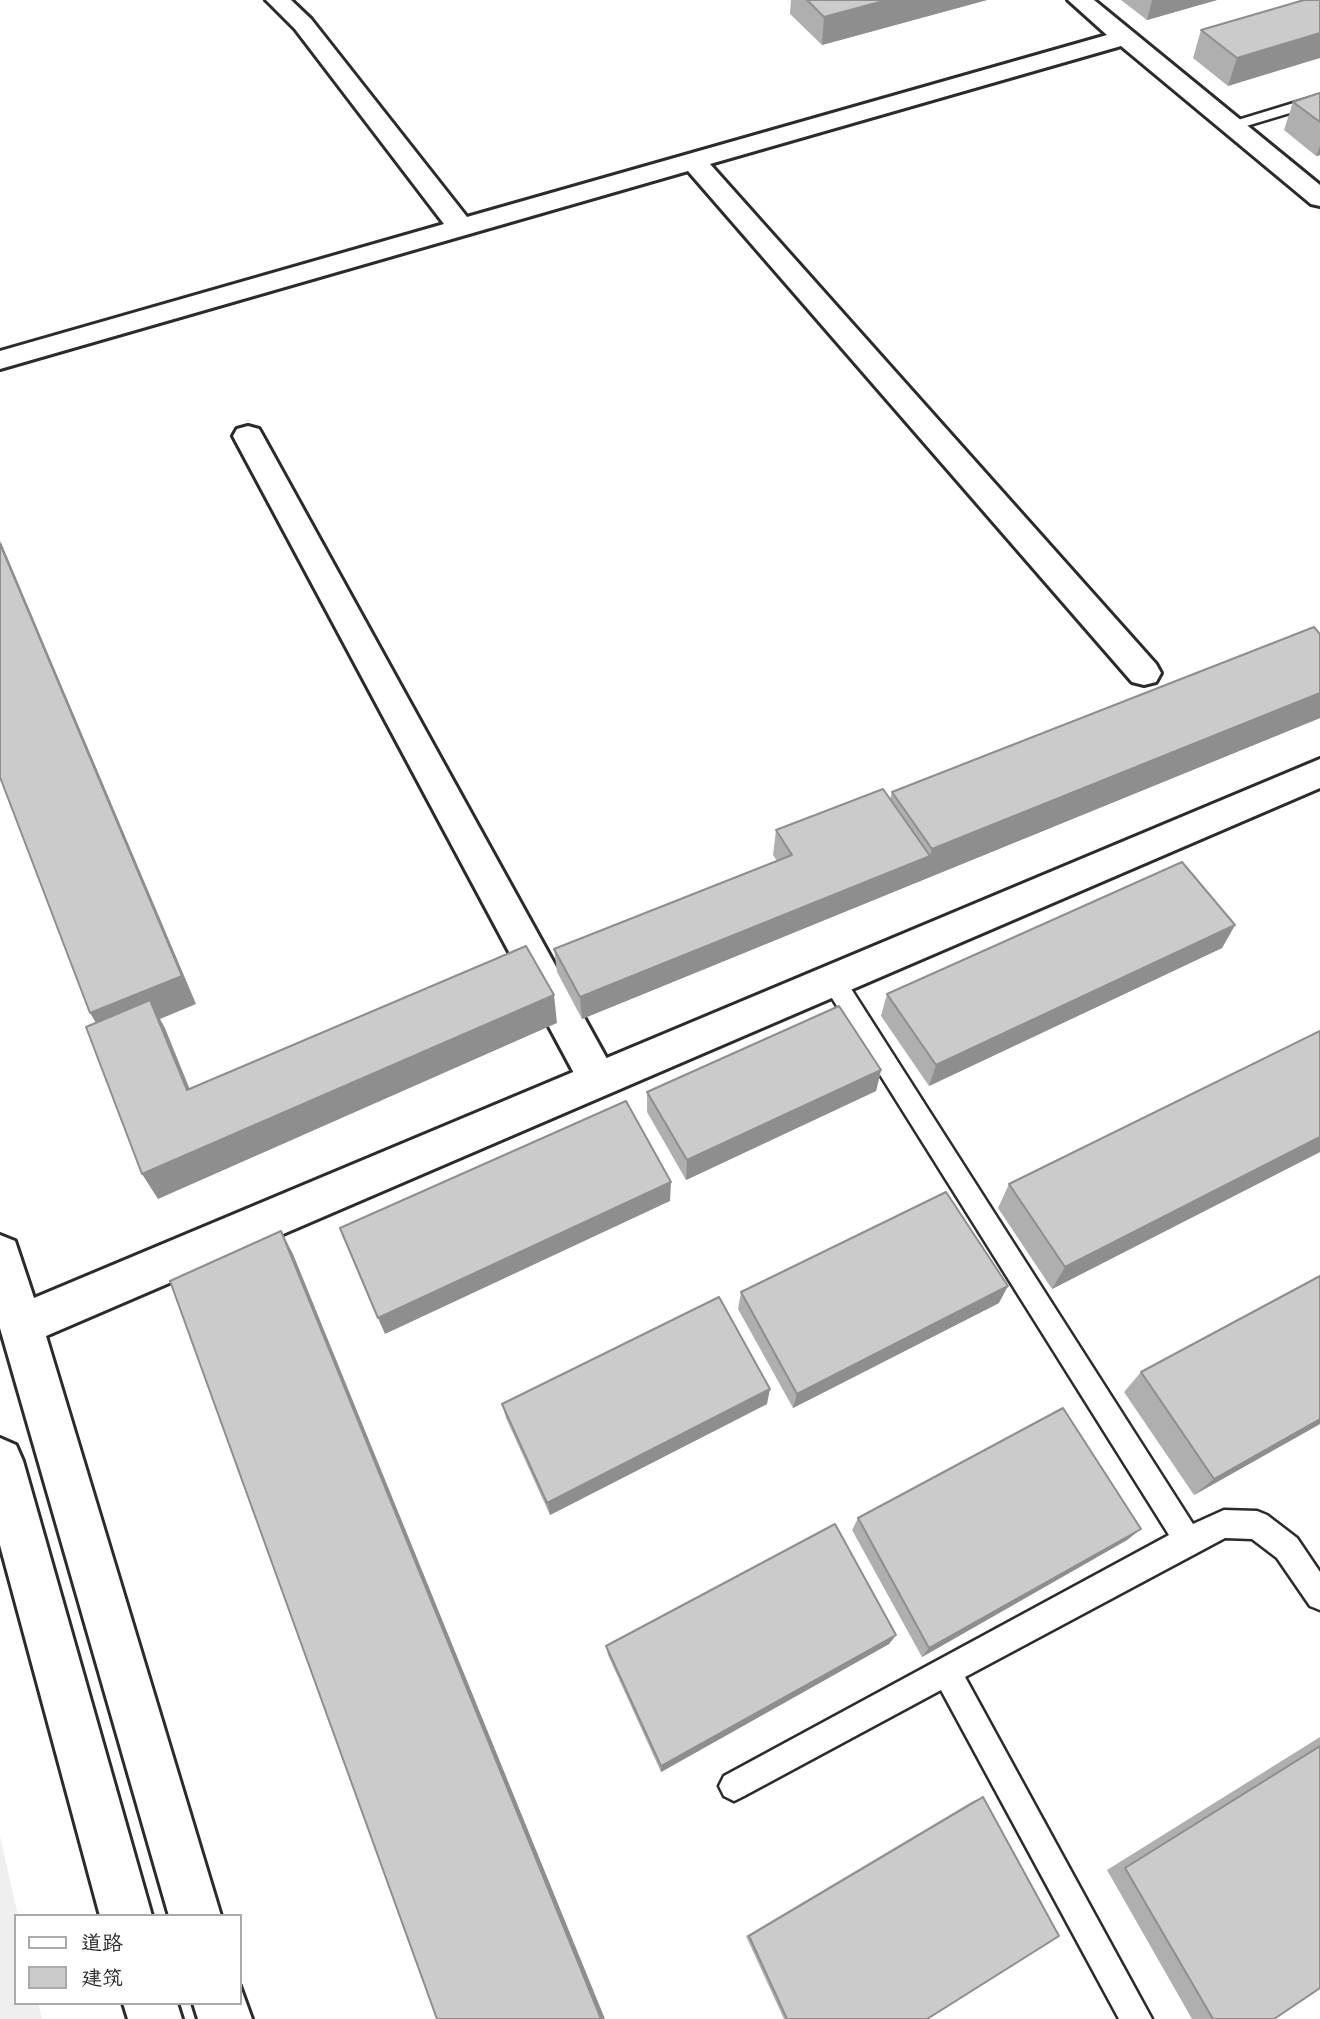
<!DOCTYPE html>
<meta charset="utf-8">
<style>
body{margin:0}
#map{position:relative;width:1320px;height:2019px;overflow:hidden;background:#fff;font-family:Pangolin,"LXGW WenKai TC",sans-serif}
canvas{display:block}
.legend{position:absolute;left:14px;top:1914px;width:228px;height:91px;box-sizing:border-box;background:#fff;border:2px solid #aaa;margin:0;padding:9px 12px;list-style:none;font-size:21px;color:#2b2b2b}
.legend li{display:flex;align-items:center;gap:14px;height:35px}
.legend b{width:35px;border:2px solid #aaa}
</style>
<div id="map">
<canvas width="1320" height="2019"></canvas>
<ul class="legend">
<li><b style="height:9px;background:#fff"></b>道路</li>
<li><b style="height:19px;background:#cbcbcb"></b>建筑</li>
</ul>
</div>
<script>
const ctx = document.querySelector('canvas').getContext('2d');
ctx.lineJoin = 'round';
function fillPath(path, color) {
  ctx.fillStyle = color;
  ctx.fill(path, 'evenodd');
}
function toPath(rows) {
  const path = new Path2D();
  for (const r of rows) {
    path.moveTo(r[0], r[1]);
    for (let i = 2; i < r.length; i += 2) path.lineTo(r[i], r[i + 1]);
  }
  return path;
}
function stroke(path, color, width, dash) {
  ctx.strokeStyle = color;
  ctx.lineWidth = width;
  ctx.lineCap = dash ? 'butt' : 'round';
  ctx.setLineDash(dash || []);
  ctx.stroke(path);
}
fillPath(toPath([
 [0,1836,18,1916,16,1916,16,2003,38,2003,42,2019,0,2019]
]), '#efefef');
const lane = toPath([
 [1320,95,1320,104,1233,130,1226,126,1228,123,1320,95],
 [833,970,841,973,1193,1524,1224,1510,1257,1511,1267,1515,1297,1538,1320,1572,1320,1610,1310,1606,1277,1558,1252,1539,1225,1538,965,1677,1152,2019,1119,2019,941,1690,744,1796,734,1801,724,1796,719,1786,724,1776,1169,1535,825,987,822,980,825,973,833,970]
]);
const street = toPath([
 [266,0,291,0,311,19,467,217,1107,35,1068,0,1094,0,1320,185,1320,206,1311,204,1121,46,710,164,1156,664,1161,673,1156,682,1144,685,1132,682,688,171,0,369,0,351,444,224,295,29,266,0],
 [248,426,259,429,263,436,612,1068,618,1080,612,1092,598,1097,584,1092,233,436,237,429,248,426]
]);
const secondary = toPath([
 [1320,759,1320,788,46,1336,221,1916,169,1916,0,1328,0,1235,15,1241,34,1298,1320,759],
 [0,1438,16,1445,23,1461,152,1916,100,1916,0,1545,0,1438],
 [240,1986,252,2019,198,2019,193,2003,240,2003,240,1986],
 [123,2003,177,2003,182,2019,128,2019,123,2003]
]);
stroke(lane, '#2b2b2b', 5);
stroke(street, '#2b2b2b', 6);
stroke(secondary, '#2b2b2b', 6);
fillPath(lane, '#fff');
fillPath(street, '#fff');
fillPath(secondary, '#fff');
fillPath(toPath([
 [791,0,987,0,822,45,790,14],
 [1121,0,1217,0,1147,20],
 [1304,0,1228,86,1193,58,1201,30],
 [1320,93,1320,155,1316,156,1284,130,1293,102],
 [1320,634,1320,718,582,1019,557,972,554,949,777,861,773,855,776,830,890,799,892,792],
 [1235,925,1222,948,929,1086,881,1016,887,994],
 [1320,1031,1320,1152,1052,1289,998,1208,1009,1184],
 [881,1070,876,1091,686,1180,647,1112,647,1092],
 [1320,1276,1320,1424,1194,1495,1124,1392,1141,1372],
 [741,1292,999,1303,793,1408,738,1309],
 [502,1404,767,1404,550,1515,506,1418],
 [858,1518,1141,1529,1127,1540,922,1657,852,1530],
 [896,1635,889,1644,661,1772,608,1655,606,1646],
 [1320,1737,1320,1988,1274,2019,1192,2019,1107,1870],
 [983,1797,927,2019,784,2019,746,1936,973,1801]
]), '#afafaf');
fillPath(toPath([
 [887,0,987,0,822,45,824,17],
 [1152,0,1217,0,1147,20],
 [1320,33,1320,58,1228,86,1237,58],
 [1320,146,1320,155,1316,156],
 [0,540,196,1004,160,1019,165,1028,201,1117,107,1041,90,1013],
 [1320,693,1320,718,582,1019,580,997,930,856,932,849],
 [1235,925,1222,948,929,1086,936,1065],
 [554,995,557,1023,158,1199,142,1174],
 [881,1070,876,1091,686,1180,687,1160],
 [1320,1137,1320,1152,1052,1289,1065,1267],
 [671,1182,670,1201,385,1334,378,1318],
 [281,1231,293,1254,605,2019,601,2019],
 [1008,1286,999,1303,793,1408,797,1394],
 [770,1389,767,1404,550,1515,547,1503],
 [1320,1419,1320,1424,1194,1495,1214,1479],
 [1141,1529,1127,1540,922,1657,929,1648],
 [896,1635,889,1644,661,1772,661,1766]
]), '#8e8e8e');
const building = toPath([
 [807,0,887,0,824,17,807,0],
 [1304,0,1320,0,1320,33,1237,58,1201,30,1304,0],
 [1320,93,1320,122,1293,102,1320,93],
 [0,544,182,976,90,1013,0,777,0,544],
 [1314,627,1320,634,1320,693,932,849,892,792,1314,627],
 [883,789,930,856,580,997,554,949,792,855,776,830,883,789],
 [1182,862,1235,925,936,1065,887,994,1182,862],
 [526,946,554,995,142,1174,86,1027,150,1000,187,1090,526,946],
 [839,1006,881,1070,687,1160,647,1092,839,1006],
 [1320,1031,1320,1137,1065,1267,1009,1184,1320,1031],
 [626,1101,671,1182,378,1318,340,1228,626,1101],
 [946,1192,1008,1286,797,1394,741,1292,946,1192],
 [281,1231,601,2019,437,2019,170,1281,281,1231],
 [1320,1276,1320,1419,1214,1479,1141,1372,1320,1276],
 [719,1297,770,1389,547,1503,502,1404,719,1297],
 [1063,1408,1141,1529,929,1648,858,1518,1063,1408],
 [835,1524,896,1635,661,1766,606,1646,835,1524],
 [1320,1746,1320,1988,1274,2019,1213,2019,1125,1868,1320,1746],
 [983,1797,1059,1936,927,2019,787,2019,749,1936,983,1797]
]);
fillPath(building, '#cbcbcb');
stroke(building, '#8e8e8e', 2);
</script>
